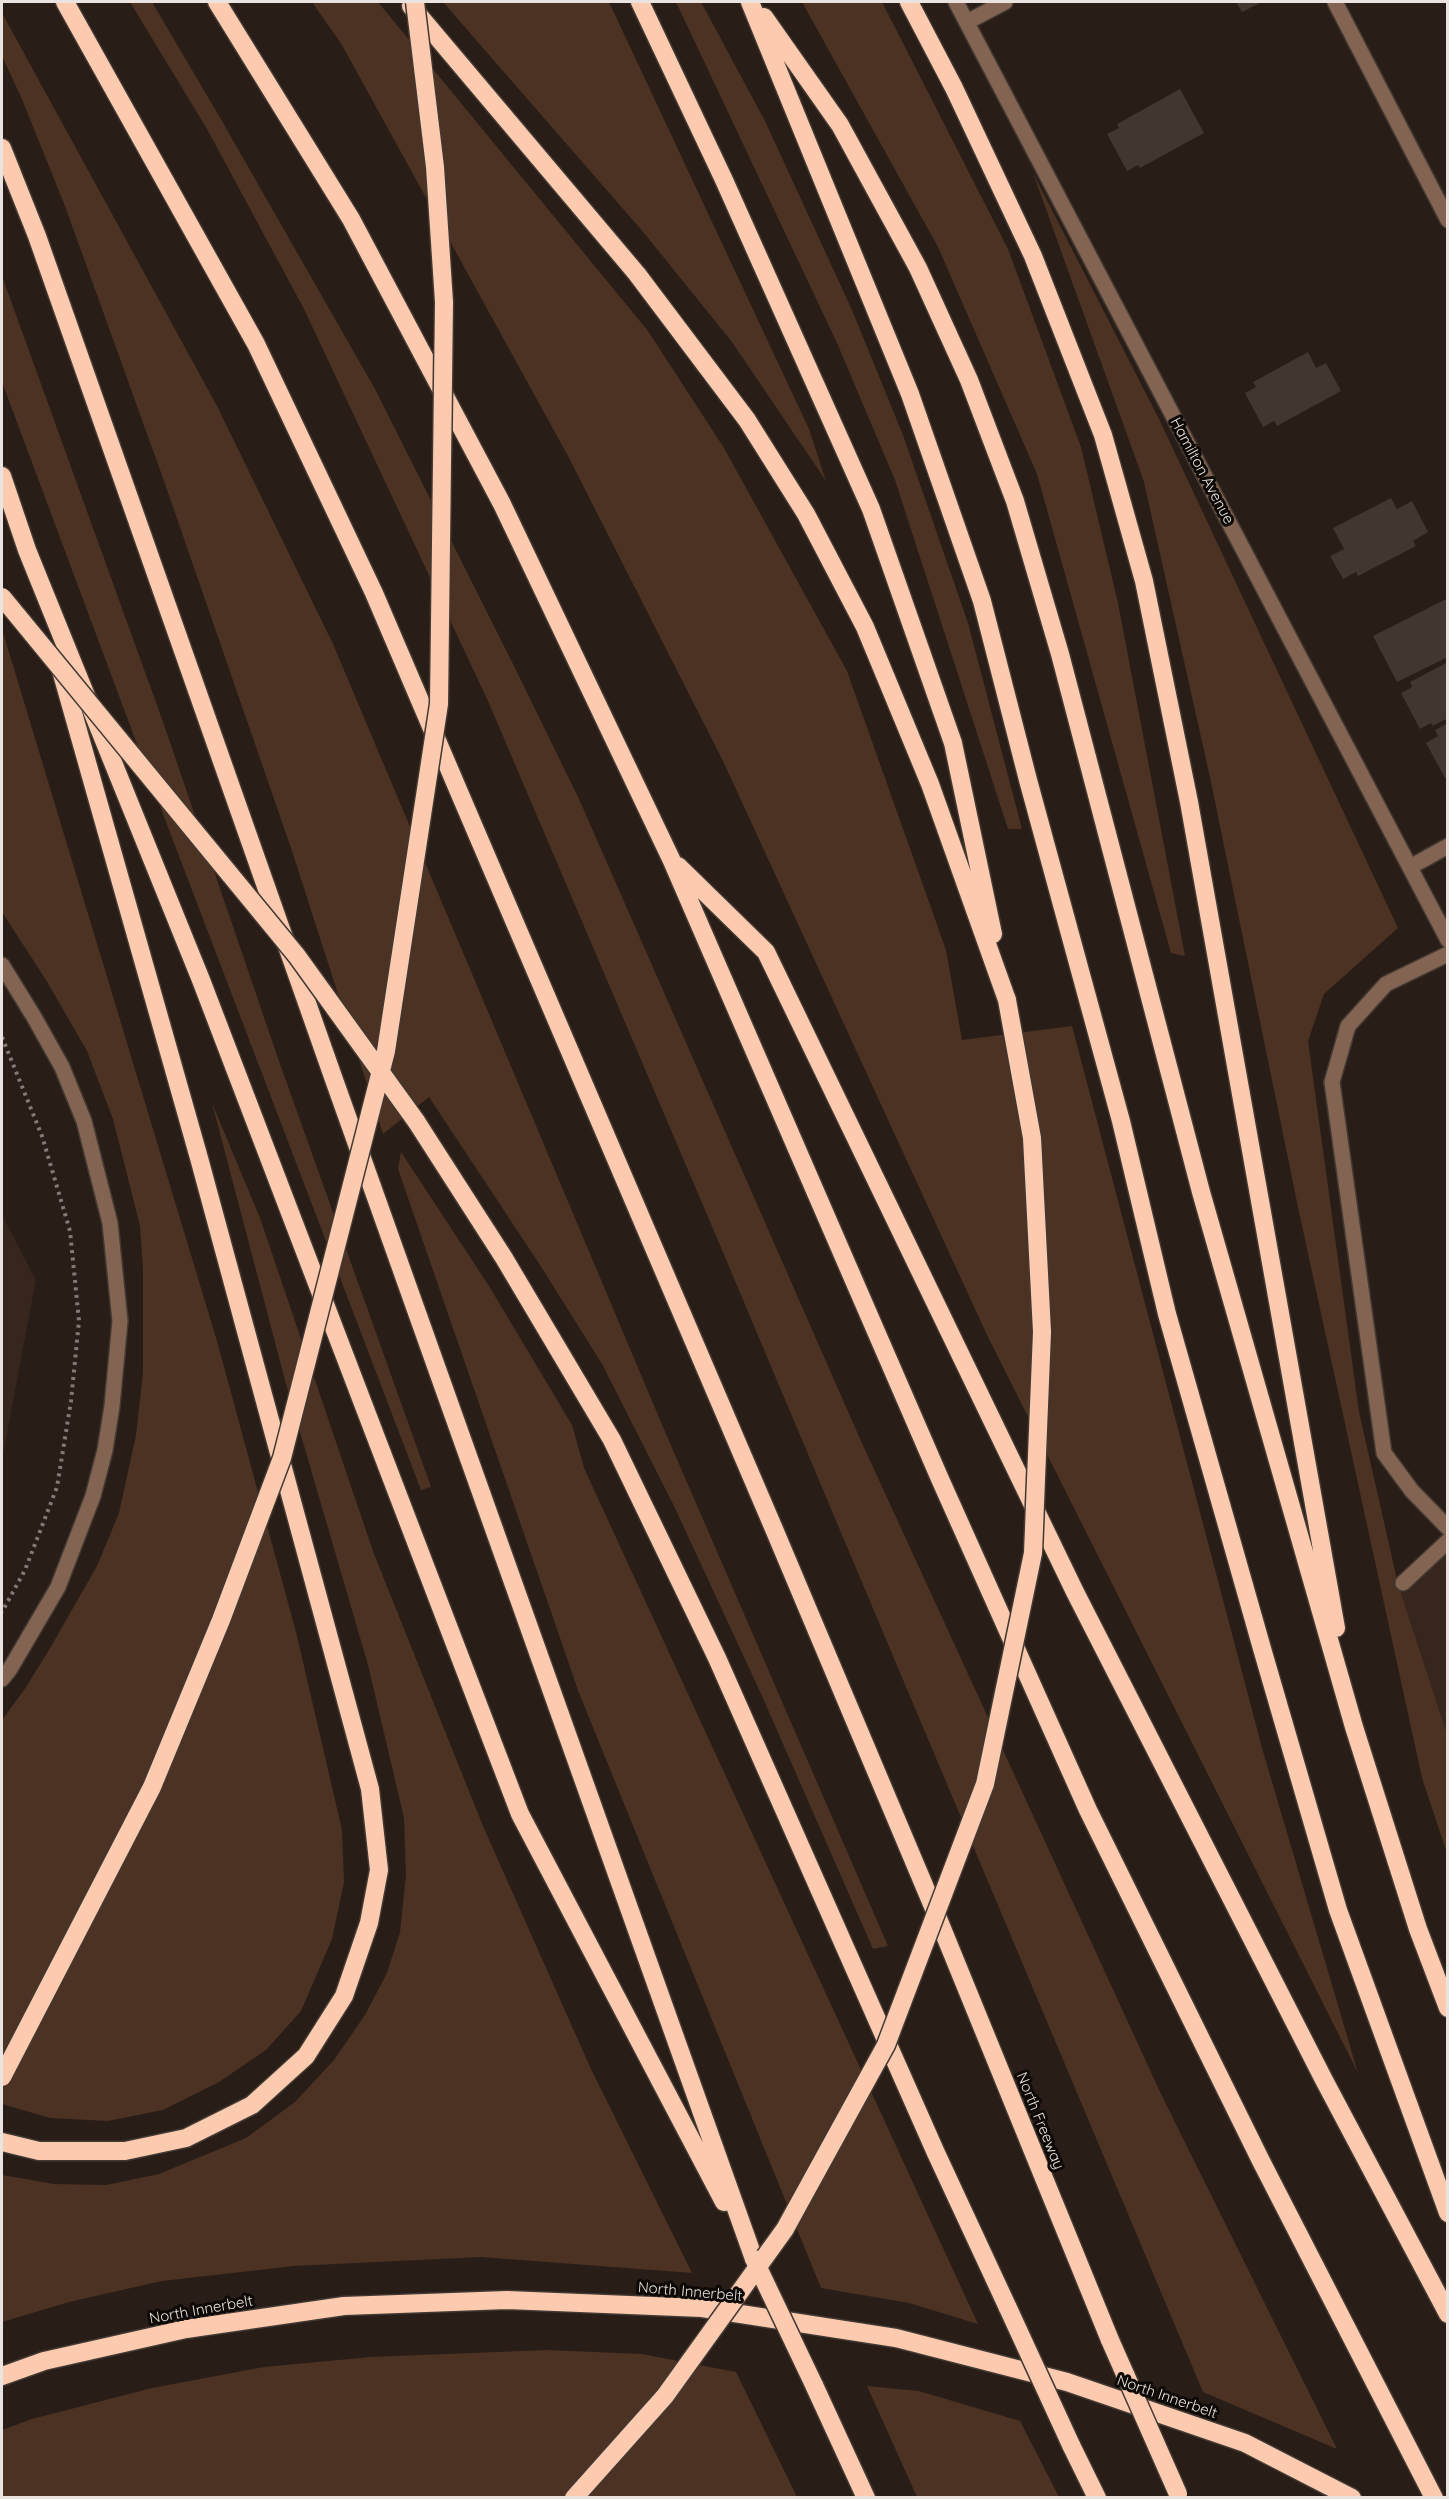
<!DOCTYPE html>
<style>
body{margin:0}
#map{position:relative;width:1449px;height:2499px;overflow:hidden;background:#281d17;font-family:Quicksand,sans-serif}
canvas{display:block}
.frame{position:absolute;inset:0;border:3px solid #eae3df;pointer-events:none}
</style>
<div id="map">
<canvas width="1449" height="2499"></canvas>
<div class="frame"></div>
</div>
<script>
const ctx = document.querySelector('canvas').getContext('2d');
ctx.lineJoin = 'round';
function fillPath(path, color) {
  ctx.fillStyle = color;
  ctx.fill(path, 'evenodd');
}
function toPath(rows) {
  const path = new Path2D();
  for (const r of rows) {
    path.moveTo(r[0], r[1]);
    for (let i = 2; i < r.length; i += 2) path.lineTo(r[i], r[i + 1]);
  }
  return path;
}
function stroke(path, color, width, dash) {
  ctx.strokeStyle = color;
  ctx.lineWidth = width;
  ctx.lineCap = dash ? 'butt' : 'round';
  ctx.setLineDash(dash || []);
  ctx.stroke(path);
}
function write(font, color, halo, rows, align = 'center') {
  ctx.font = font + ' Quicksand,sans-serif';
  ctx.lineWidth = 6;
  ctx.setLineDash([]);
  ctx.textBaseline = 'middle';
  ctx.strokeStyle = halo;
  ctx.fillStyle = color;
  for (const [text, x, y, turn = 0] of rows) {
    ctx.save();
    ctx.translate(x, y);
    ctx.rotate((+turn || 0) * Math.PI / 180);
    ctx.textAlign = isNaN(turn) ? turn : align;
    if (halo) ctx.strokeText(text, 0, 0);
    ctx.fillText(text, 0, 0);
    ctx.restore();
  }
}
fillPath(toPath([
 [2,1215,36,1280,2,1460],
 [1447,1540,1447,1734,1398,1584]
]), '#36261d');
fillPath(toPath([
 [130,2,152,2,222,121,375,389,515,668,579,799,861,1441,1161,2094,1337,2449,1203,2392,714,1231,488,701,304,309,207,129],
 [312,2,378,2,648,331,724,448,847,671,946,950,962,1040,1072,1026,1262,1748,1358,2073,987,1335,723,761,568,456,342,45],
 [443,2,609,2,809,429,826,481,732,342,644,233],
 [676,2,701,2,765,121,852,310,903,435,968,623,1022,829,1008,829,895,480,837,343],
 [802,2,882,2,1008,249,1081,447,1118,603,1185,956,1171,953,1037,474,938,247],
 [2,13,217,406,333,644,663,1427,888,1946,873,1949,762,1696,674,1506,602,1364,540,1265,429,1097,383,1134,292,851,164,481,65,206,21,97,2,56],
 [1033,173,1159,419,1398,928,1324,994,1308,1041,1359,1412,1398,1584,1447,1734,1447,1853,1422,1778,1299,1212,1211,782,1144,482],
 [2,276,162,719,280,1064,431,1487,421,1490,166,822,2,382],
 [2,629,217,1341,297,1636,342,1830,344,1882,332,1939,301,2011,266,2050,219,2082,163,2110,108,2121,50,2118,2,2104,2,1720,24,1690,49,1650,97,1566,119,1513,136,1435,143,1372,143,1269,140,1226,113,1119,87,1051,46,980,2,912],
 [212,1103,260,1218,374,1554,483,1826,591,2069,692,2273,481,2257,294,2266,162,2281,69,2302,2,2322,2,2175,54,2184,106,2185,159,2174,246,2138,295,2102,334,2060,365,2015,387,1973,400,1932,406,1875,404,1818,368,1665,286,1384],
 [401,1152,489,1286,572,1425,584,1468,978,2324,909,2303,821,2288,579,1693,398,1169],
 [547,2350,642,2354,736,2372,797,2497,2,2498,2,2430,32,2419,152,2388,264,2367,371,2357],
 [867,2386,919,2391,1020,2421,1059,2497,917,2497]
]), '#4c3223');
fillPath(toPath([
 [1236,2,1262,2,1242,12],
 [1180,89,1204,133,1140,168,1138,165,1127,171,1107,134,1119,128,1117,124],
 [1308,352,1316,368,1326,363,1341,391,1277,426,1274,421,1263,427,1245,393,1256,387,1253,382],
 [1391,498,1397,509,1412,501,1428,532,1413,541,1416,546,1358,576,1356,572,1343,579,1330,556,1344,549,1333,528],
 [1448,598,1448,657,1397,682,1373,636],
 [1448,662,1448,718,1433,726,1431,723,1420,729,1401,693,1412,687,1410,682],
 [1448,723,1448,776,1445,778,1426,743,1438,736,1435,730]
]), '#423630');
const minor = toPath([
 [956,2,1448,940],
 [1335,2,1448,220],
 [967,22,1005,2],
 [1410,867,1448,846],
 [1448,954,1386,984,1348,1026,1332,1082,1384,1453,1412,1491,1448,1528],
 [2,965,34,1017,62,1067,84,1121,110,1223,120,1321,112,1406,105,1450,93,1496,58,1587,10,1669,2,1679],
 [1403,1583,1448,1541]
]);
const highway = toPath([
 [65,2,256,344,374,593,774,1529,937,1916,1110,2340],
 [217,2,351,219,502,504,672,861,940,1479,1088,1810,1261,2161,1434,2498],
 [640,2,724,180,871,509,953,743,993,934],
 [750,2,910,394,982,601,1028,780,1121,1121,1167,1314,1263,1652,1338,1910,1448,2213],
 [909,2,954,88,1033,256,1103,435,1144,581,1189,802,1336,1628],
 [411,6,637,274,747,420,806,514,865,627,930,784,1007,1000],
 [764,17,840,125,918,268,969,380,1015,501,1060,654,1201,1192,1354,1727,1418,1929,1448,2008],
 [2,148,37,236,332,1074,754,2259],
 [2,476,27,550,201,980,520,1814,724,2202],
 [678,866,766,952,1075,1592,1324,2080,1448,2314],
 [416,1121,504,1258,612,1440,717,1658,936,2153,1008,2308],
 [2,2142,39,2151,125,2151,186,2138,252,2105,306,2056,344,1996,369,1923,379,1870,370,1789,199,1158,60,667],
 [2,2376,44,2361,186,2329,344,2306,507,2300,702,2308,896,2338,1067,2382,1245,2443,1352,2498],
 [814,2385,866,2498],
 [1071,2445,1097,2498]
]);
stroke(minor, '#433933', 18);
stroke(highway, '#433933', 21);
stroke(toPath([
 [2,1037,42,1136,70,1231,79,1321,71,1401,57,1487,25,1570,2,1612]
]), '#837a75', 4, [3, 4.5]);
stroke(minor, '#836351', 15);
stroke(highway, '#fbcaaf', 18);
const highwayBridge = toPath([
 [2,597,297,956,416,1121],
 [2,2077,152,1787,221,1620,282,1458,386,1051,439,704,444,302,435,167,415,2],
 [754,2259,814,2385],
 [1008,2308,1071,2445],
 [1110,2340,1178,2494],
 [574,2498,665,2396,785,2229,886,2045,985,1784,1033,1553,1042,1332,1032,1138,1007,1000]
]);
stroke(highwayBridge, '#433933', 21, []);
stroke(highwayBridge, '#fbcaaf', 18);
write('15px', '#eae3df', '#0d0906', [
 ["Hamilton Avenue",1202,471,62],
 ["North Freeway",1040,2121,68],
 ["North Innerbelt",690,2292,5],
 ["North Innerbelt",201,2310,-10],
 ["North Innerbelt",1167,2397,19]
]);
</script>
